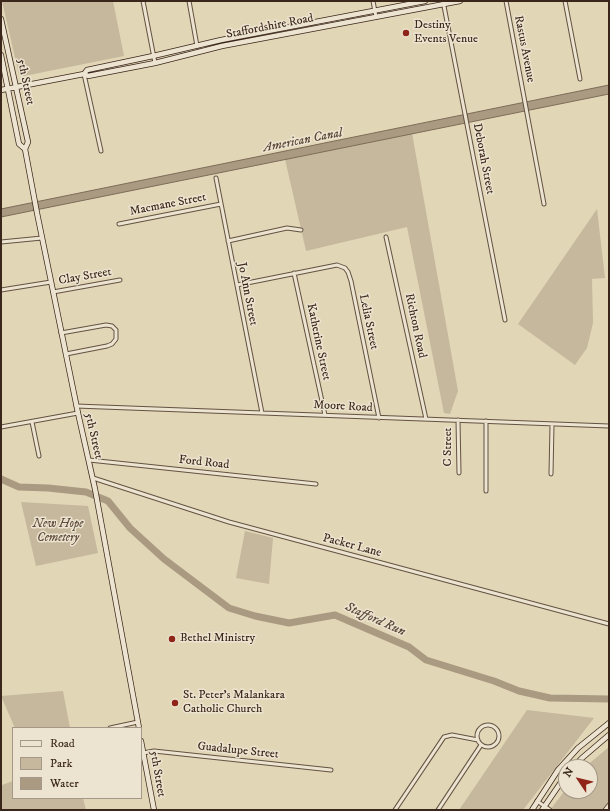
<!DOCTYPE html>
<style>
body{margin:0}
#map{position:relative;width:610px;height:811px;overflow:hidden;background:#e1d6b6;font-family:"IM FELL DW Pica",serif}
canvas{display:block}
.frame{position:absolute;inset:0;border:2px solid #3b261b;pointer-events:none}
.legend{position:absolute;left:12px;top:727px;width:130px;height:72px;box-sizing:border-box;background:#ece4d0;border:1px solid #a59888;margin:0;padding:5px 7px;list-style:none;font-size:12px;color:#3b261b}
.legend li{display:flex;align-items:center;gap:8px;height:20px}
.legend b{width:20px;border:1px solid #a59888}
.north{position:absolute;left:558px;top:759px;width:40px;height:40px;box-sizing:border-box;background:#ece4d0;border:1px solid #a59888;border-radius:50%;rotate:305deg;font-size:11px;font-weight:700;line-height:16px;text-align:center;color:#3b261b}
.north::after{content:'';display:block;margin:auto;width:14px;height:18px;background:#8f2418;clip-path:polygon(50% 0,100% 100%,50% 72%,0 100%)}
</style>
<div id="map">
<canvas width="610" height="811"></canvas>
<div class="frame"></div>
<ul class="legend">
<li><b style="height:5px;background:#ece4d0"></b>Road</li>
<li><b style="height:11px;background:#c5b89c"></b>Park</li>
<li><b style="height:11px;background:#a99a81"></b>Water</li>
</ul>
<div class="north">N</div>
</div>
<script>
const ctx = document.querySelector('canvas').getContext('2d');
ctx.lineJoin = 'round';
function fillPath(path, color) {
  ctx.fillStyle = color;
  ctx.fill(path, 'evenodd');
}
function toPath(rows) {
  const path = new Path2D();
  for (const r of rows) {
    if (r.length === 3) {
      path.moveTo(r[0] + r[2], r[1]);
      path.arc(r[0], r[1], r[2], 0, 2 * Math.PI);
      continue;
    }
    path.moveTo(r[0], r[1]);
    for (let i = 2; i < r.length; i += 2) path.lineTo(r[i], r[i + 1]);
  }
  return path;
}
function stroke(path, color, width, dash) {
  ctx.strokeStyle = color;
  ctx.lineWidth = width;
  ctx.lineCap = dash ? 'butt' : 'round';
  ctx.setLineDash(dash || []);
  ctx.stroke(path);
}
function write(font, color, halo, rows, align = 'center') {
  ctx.font = font + ' "IM FELL DW Pica",serif';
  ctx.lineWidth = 3;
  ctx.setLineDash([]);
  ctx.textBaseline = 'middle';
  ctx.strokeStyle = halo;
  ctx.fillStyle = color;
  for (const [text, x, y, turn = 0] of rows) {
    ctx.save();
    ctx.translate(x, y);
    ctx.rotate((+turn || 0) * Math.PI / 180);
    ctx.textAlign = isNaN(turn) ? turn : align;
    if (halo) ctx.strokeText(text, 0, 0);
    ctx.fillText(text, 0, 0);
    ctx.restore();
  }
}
fillPath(toPath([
 [2,1,113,1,124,56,24,76,19,75],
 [412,133,458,391,450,414,444,413,407,227,306,251,285,159],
 [597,209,605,278,592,279,593,323,587,348,575,365,518,324],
 [21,502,88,506,98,553,36,566],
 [245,531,273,538,269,584,236,578],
 [63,691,70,728,15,728,1,696],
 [527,710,594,718,523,810,459,810],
 [609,747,609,810,550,810,566,789,566,791,590,791,590,767,585,767],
 [13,781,13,798,83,798,86,810,1,810,1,783,2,785]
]), '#c5b89c');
const water = toPath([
 [609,85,609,94,1,217,1,209,609,85]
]);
fillPath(water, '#a99a81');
stroke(water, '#7d6c58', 1);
stroke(toPath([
 [1,479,19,487,48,488,86,492,108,501,130,528,164,559,229,608,255,616,289,623,335,615,409,647,426,660,494,681,519,691,550,698,609,699]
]), '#a99a81', 7);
const street = toPath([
 [143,1,155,63],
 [189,1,197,46],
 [373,1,376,17],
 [443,1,505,320],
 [506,1,544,204],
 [565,1,580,79],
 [84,74,101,151],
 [216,178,262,413],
 [119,224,221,204],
 [386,237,426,419],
 [228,241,287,228,301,230],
 [1,242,42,238],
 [294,273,325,415],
 [237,285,337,265,345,268,348,272,351,281,379,418],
 [1,290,51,282],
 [53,292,120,280],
 [61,333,106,325,112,326,116,330,116,339,112,344,107,346,66,354],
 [76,406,609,426],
 [458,420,459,473],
 [32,422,39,456],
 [1,427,78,413],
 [89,460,316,484],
 [551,474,552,425],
 [93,478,229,522,609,624],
 [486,491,486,421],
 [488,736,11],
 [110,728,138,722],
 [143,753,154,751,331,770],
 [537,801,550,810],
 [395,810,444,737,452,735,478,740],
 [438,810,481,745],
 [605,810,609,805]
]);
const secondary = toPath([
 [1,19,28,142,25,149,37,213,78,413,95,489,139,728],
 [1,55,19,144,25,149],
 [84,74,87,70,153,56,221,40,425,1],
 [1,90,84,74,88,76,155,63,222,46,460,1],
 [141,741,154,810],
 [573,767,582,758,609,735],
 [532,810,558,770,578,748,609,723],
 [542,810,566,775]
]);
stroke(street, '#645242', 5);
stroke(secondary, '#3b261b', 6);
stroke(street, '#ece4d0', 3);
stroke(secondary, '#ece4d0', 4.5);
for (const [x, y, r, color] of [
 [406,33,4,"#8f2418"],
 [172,639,4,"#8f2418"],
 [175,703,4,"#8f2418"]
]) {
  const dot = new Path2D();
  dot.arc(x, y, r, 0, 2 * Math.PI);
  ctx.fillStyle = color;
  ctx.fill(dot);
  stroke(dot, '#ece4d0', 1.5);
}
write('12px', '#3b261b', '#ece4d0', [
 ["Destiny",414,26],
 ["Events Venue",414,40],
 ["Bethel Ministry",180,639],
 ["St. Peter's Malankara",183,696],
 ["Catholic Church",183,710]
], 'left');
write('12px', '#3b261b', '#ece4d0', [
 ["Staffordshire Road",270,27,-11],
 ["Rastus Avenue",524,49,79],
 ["5th Street",25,82,78],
 ["Deborah Street",483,159,79],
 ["Macmane Street",168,205,-11],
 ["Clay Street",85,277,-10],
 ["Jo Ann Street",247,294,79],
 ["Lelia Street",368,322,78],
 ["Richton Road",415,326,78],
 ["Katherine Street",318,342,78],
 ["Moore Road",343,407,3],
 ["5th Street",93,436,77],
 ["C Street",449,447,-90],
 ["Ford Road",204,463,6],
 ["Packer Lane",352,546,15],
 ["Guadalupe Street",238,751,6],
 ["5th Street",157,774,80]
]);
write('italic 12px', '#5e4a3b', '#ece4d0', [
 ["New Hope",58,525],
 ["Cemetery",58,539]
]);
write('italic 13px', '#5c493a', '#ece4d0', [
 ["American Canal",303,141,-11],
 ["Stafford Run",375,620,24]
]);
</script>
